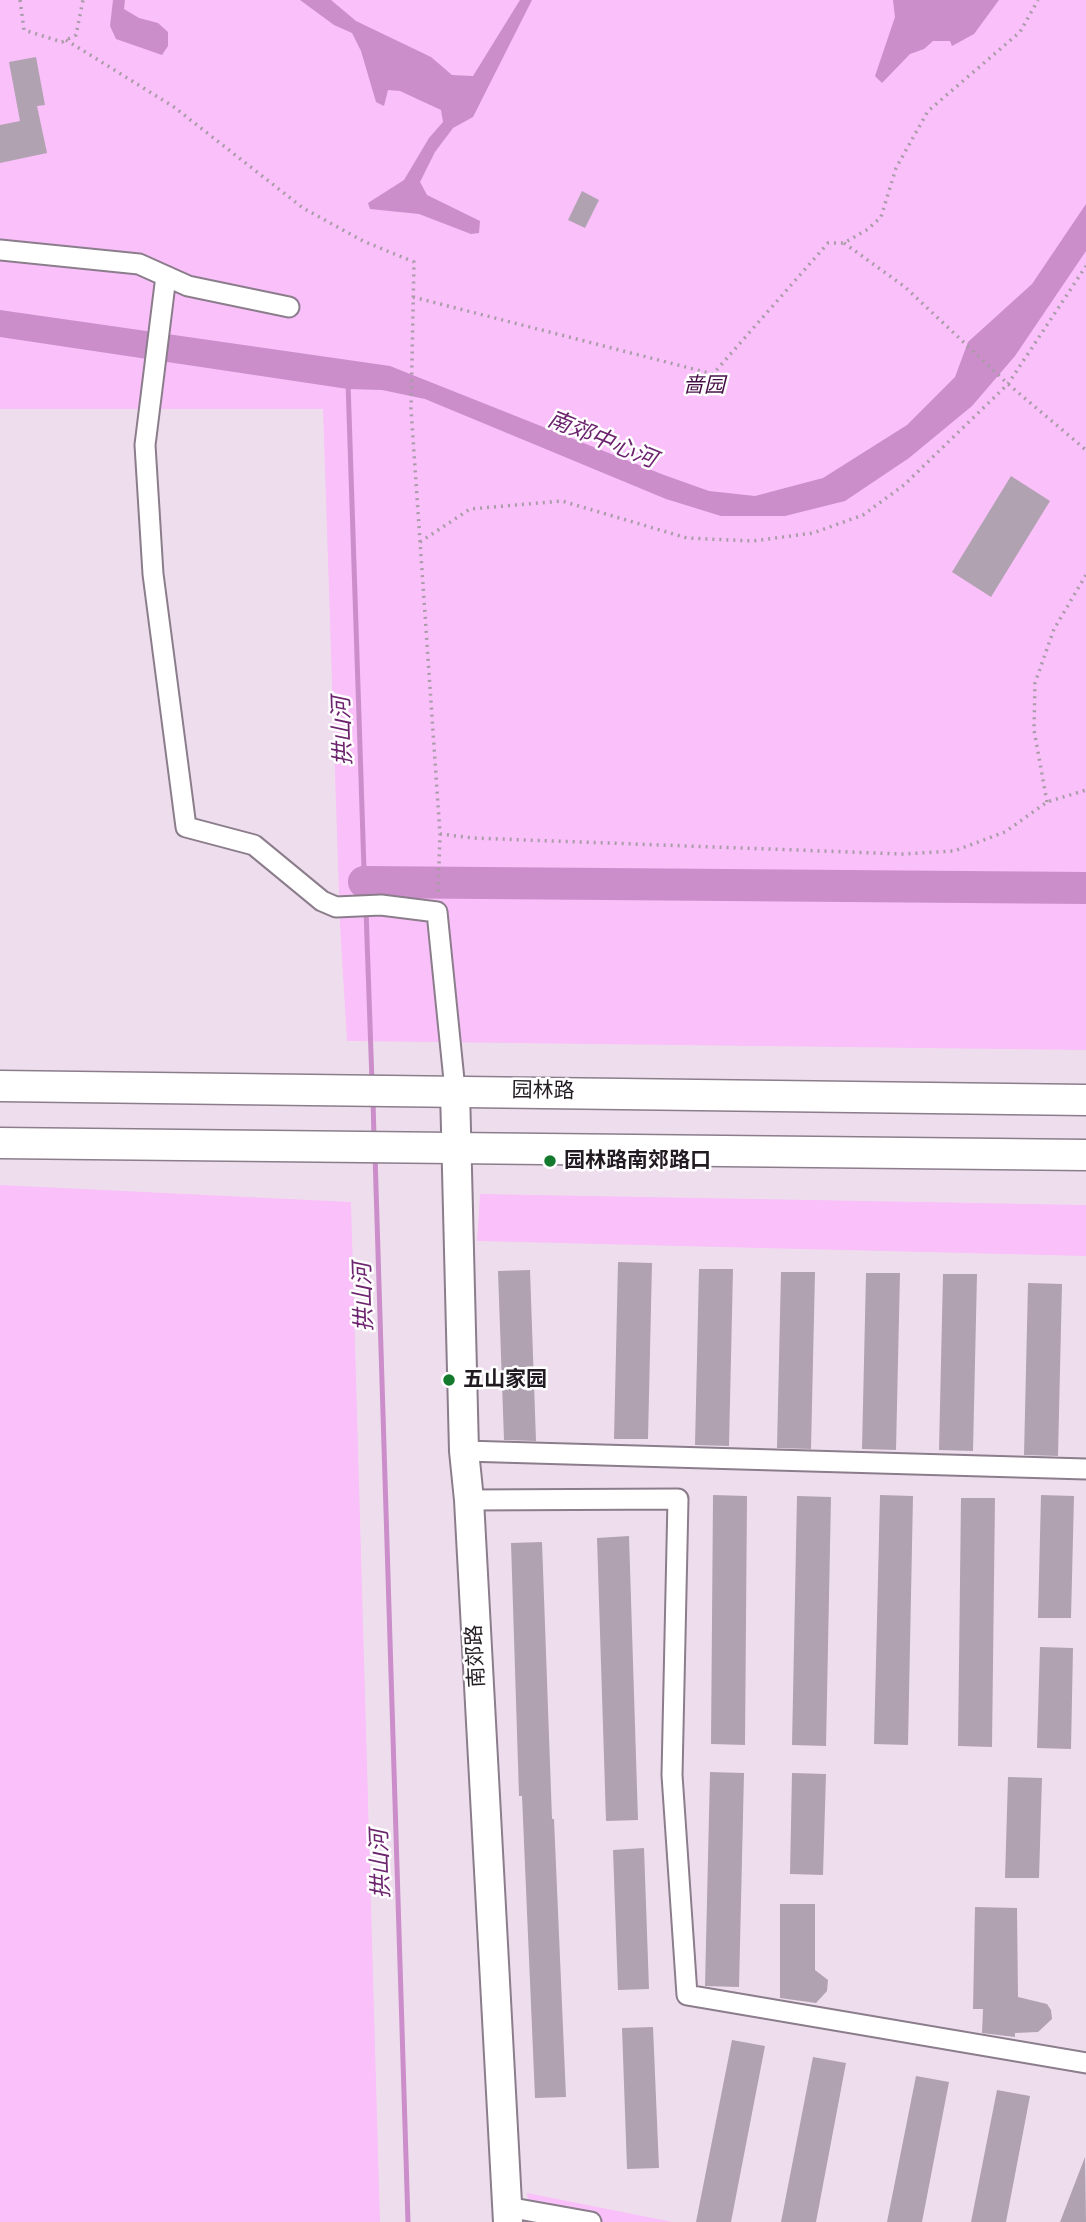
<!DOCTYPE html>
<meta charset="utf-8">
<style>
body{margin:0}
canvas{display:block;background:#eedeed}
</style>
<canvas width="1086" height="2222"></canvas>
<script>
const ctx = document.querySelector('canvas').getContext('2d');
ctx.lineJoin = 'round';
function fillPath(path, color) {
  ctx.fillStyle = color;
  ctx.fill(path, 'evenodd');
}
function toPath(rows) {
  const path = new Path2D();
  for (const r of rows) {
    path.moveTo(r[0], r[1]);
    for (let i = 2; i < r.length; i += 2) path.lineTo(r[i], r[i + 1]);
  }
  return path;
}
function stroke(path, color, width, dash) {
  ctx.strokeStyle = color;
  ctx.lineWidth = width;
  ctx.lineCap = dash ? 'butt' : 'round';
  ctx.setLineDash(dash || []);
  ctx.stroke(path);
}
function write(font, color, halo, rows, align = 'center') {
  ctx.font = font + ' Lora,"Noto Sans SC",serif';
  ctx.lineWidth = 5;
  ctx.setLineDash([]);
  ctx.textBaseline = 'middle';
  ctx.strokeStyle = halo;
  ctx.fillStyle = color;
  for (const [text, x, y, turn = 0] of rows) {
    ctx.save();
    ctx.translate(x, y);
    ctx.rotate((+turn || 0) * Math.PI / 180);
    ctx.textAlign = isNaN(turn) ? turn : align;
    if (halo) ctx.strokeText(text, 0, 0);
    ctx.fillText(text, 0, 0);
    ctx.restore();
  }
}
fillPath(toPath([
 [0,0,1086,0,1086,1050,347,1041,340,925,323,409,0,409],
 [0,1185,351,1202,380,2222,0,2222],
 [480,1194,1086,1205,1086,1256,477,1241],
 [527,2193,673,2222,530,2222]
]), '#f9c0f9');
fillPath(toPath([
 [113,0,125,0,124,9,139,18,158,23,168,32,168,46,162,55,116,39,110,26],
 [300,0,331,0,356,21,431,57,452,75,473,76,520,0,532,0,473,117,453,128,435,152,420,182,427,195,480,221,479,233,471,234,419,214,370,209,368,203,404,180,429,138,443,122,441,110,400,91,388,90,384,106,376,102,361,51,352,33,334,25],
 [893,0,999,0,974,34,952,46,950,41,933,41,924,49,910,54,882,83,875,76,895,17],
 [1086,204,1086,251,1015,356,972,406,909,458,845,501,785,516,721,516,666,499,425,399,382,390,348,389,0,337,0,310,390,366,664,475,709,491,755,496,823,478,907,425,955,377,968,342,1032,284]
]), '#cb8eca');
stroke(toPath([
 [348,382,365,900],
 [366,910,372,1082],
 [373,1099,374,1138],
 [375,1155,408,2222]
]), '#cb8eca', 5);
stroke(toPath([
 [364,882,1086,888]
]), '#cb8eca', 32);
fillPath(toPath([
 [36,57,45,105,37,106,47,153,0,163,0,125,20,121,9,62],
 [582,191,599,200,585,228,568,220],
 [1011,476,1050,501,991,597,952,572],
 [618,1262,652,1263,648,1439,614,1439],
 [699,1269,733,1269,729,1446,695,1445],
 [530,1270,536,1441,504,1440,498,1271],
 [781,1272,815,1272,811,1449,777,1448],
 [866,1273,900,1273,896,1450,862,1449],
 [943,1274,977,1274,973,1451,939,1450],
 [1028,1283,1062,1284,1058,1456,1024,1455],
 [713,1495,747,1496,745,1745,711,1744],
 [880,1495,913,1496,908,1745,874,1744],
 [1041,1495,1074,1496,1071,1618,1038,1618],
 [797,1496,831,1497,826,1746,792,1745],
 [961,1498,995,1498,992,1747,958,1746],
 [629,1536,638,1820,606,1821,597,1538],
 [542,1542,552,1819,554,1819,566,2097,535,2098,522,1796,519,1796,511,1543],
 [1040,1647,1073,1648,1071,1749,1037,1748],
 [710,1772,744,1773,739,1987,705,1986],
 [792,1773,826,1774,823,1875,790,1874],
 [1008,1777,1042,1778,1039,1878,1005,1878],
 [644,1848,649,1989,618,1990,613,1850],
 [780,1904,815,1904,815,1970,828,1980,827,1991,816,2003,780,1998],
 [975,1907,1017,1908,1018,1997,1047,2004,1051,2010,1052,2019,1038,2032,1015,2033,1015,2037,982,2033,983,2009,973,2009],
 [653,2027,659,2168,627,2169,622,2028],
 [732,2040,765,2046,731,2222,696,2222],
 [813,2057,846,2063,816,2222,781,2222],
 [916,2076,949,2082,922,2222,887,2222],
 [997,2090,1030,2096,1006,2222,971,2222],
 [1085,2157,1086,2222,1060,2222]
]), '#b1a2b1');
const street = toPath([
 [0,250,139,264,188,286,289,307],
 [166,276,145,445,153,574,186,827,254,845,322,901,336,907,381,905,437,912,455,1090],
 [464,1451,1086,1469],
 [469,1500,678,1499,672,1775,687,1995,1086,2063],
 [507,2207,591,2222]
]);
const secondary = toPath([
 [455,1090,464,1451,469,1500,508,2222]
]);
const primary = toPath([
 [0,1086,1086,1100],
 [0,1143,1086,1155]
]);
stroke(street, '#8b7d8b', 23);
stroke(secondary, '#8b7d8b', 32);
stroke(primary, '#8b7d8b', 33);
stroke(toPath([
 [20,0,24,30,62,42,76,35,83,0],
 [66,40,174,107,303,208,363,241,414,262,411,409,440,834,438,896],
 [844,243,905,287,1008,384,1086,450],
 [413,297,713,374,828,243,844,243,868,229,881,217,896,168,928,111,1020,32,1038,0],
 [420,542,470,509,562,501,687,538,753,541,813,533,863,515,904,485,1008,384,1086,266],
 [1047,802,1034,730,1035,683,1054,629,1086,575],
 [440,834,473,838,903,854,954,851,1005,832,1047,802,1086,790]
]), '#a99ca8', 3.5, [2, 5]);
stroke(street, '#fff', 19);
stroke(secondary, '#fff', 28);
stroke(primary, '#fff', 30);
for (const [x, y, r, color] of [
 [550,1161,7,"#137a2d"],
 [449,1380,7,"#137a2d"]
]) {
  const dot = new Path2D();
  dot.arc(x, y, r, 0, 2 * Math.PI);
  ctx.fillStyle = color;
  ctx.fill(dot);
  stroke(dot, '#fff', 2.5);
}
write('italic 21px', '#440d46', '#fff', [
 ["啬园",704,386]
]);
write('21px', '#221c22', '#fff', [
 ["园林路",543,1091,1],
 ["南郊路",476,1656,-93]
]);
write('bold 21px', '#221c22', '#fff', [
 ["园林路南郊路口",564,1161],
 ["五山家园",463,1380]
], 'left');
write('italic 23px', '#6c246e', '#fff', [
 ["南郊中心河",602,440,22],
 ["拱山河",343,731,-92],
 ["拱山河",364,1297,-92],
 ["拱山河",381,1864,-92]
]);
</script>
